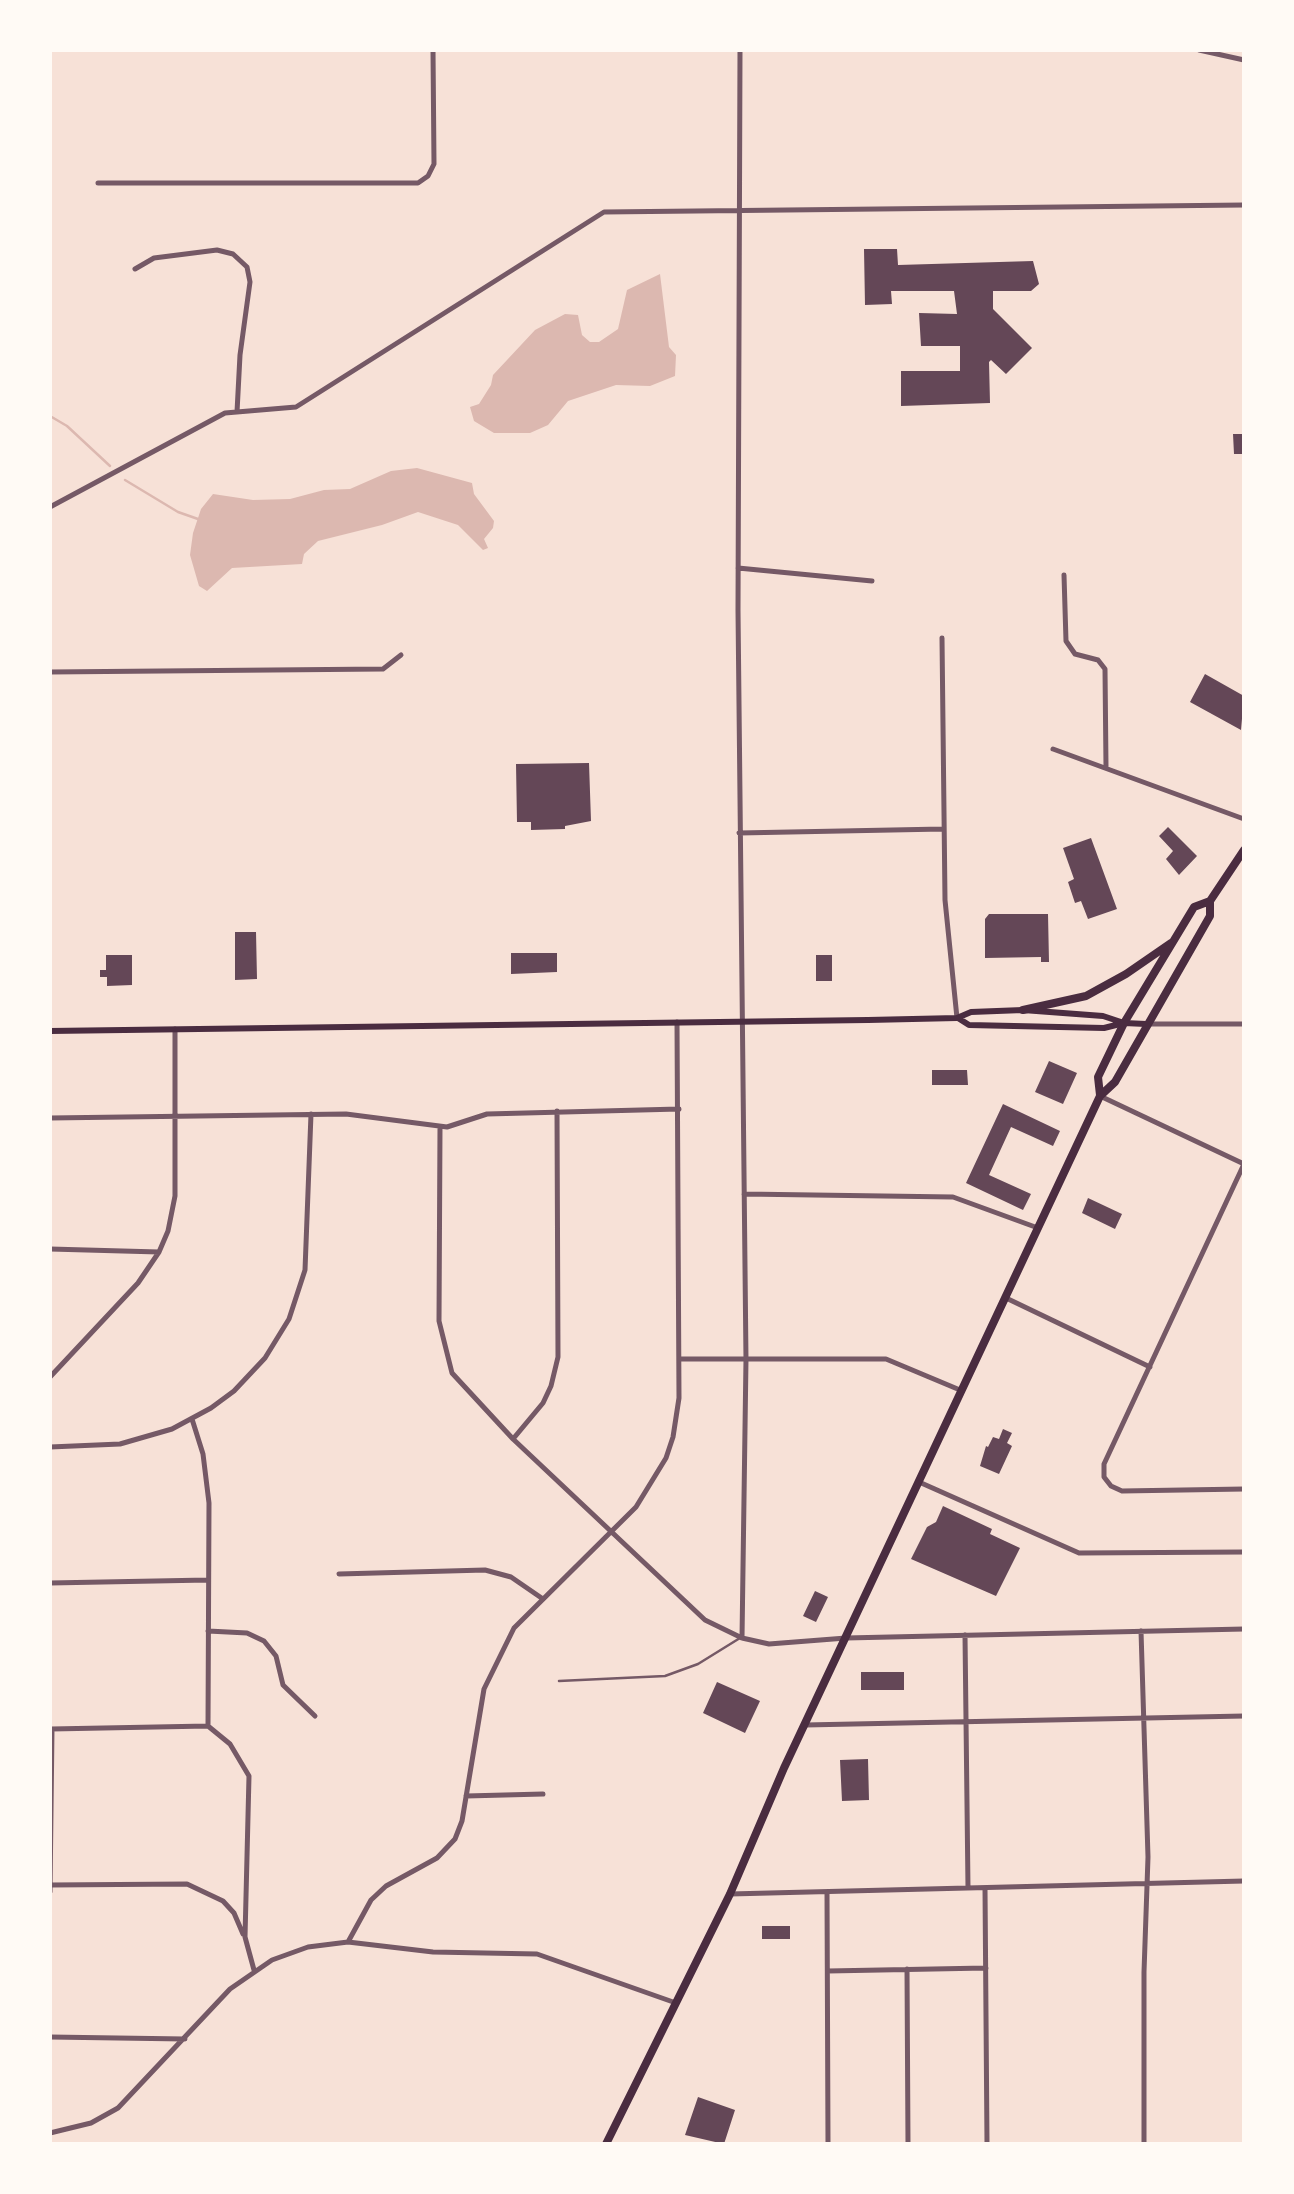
<!DOCTYPE html>
<style>
body{margin:0}
#map{position:relative;width:1294px;height:2194px;overflow:hidden;background:#f7e1d7;font-family:"PT Sans",sans-serif}
canvas{display:block}
.frame{position:absolute;inset:0;border:52px solid #fffaf5;pointer-events:none}
</style>
<div id="map">
<canvas width="1294" height="2194"></canvas>
<div class="frame"></div>
</div>
<script>
const ctx = document.querySelector('canvas').getContext('2d');
ctx.lineJoin = 'round';
function fillPath(path, color) {
  ctx.fillStyle = color;
  ctx.fill(path, 'evenodd');
}
function toPath(rows) {
  const path = new Path2D();
  for (const r of rows) {
    path.moveTo(r[0], r[1]);
    for (let i = 2; i < r.length; i += 2) path.lineTo(r[i], r[i + 1]);
  }
  return path;
}
function stroke(path, color, width, dash) {
  ctx.strokeStyle = color;
  ctx.lineWidth = width;
  ctx.lineCap = dash ? 'butt' : 'round';
  ctx.setLineDash(dash || []);
  ctx.stroke(path);
}
fillPath(toPath([
 [660,274,669,347,676,355,675,376,650,386,616,385,568,401,548,425,530,433,494,433,474,421,470,407,479,404,491,385,493,375,535,330,565,314,578,315,582,335,590,342,599,342,618,329,627,290],
 [417,468,472,483,474,494,494,521,493,528,484,539,488,548,483,550,458,525,418,512,382,525,318,541,304,554,302,564,232,568,207,591,199,586,190,555,193,533,201,509,213,494,253,500,290,499,324,490,350,489,391,471]
]), '#dcb8b0');
stroke(toPath([
 [50,416,67,426,110,466],
 [125,480,178,512,198,519]
]), '#dcb8b0', 2.5);
fillPath(toPath([
 [864,249,897,249,898,265,1033,261,1039,284,1031,291,993,291,993,309,1032,348,1006,374,991,360,989,362,990,403,901,406,901,371,960,371,960,346,921,346,919,313,957,314,954,291,891,291,892,304,865,305],
 [1233,434,1244,434,1244,454,1234,454],
 [1205,674,1244,696,1241,730,1190,702],
 [589,763,591,821,565,826,565,829,531,830,531,822,517,822,516,764],
 [1168,827,1197,856,1179,875,1166,859,1173,851,1159,836],
 [1091,838,1117,909,1088,919,1081,901,1075,903,1068,882,1074,879,1063,848],
 [989,914,1048,914,1049,962,1041,962,1041,957,985,958,985,919],
 [235,932,256,932,257,979,235,980],
 [511,953,557,953,557,972,511,974],
 [106,955,132,955,132,985,107,986,107,977,100,977,100,970,106,970],
 [816,955,832,955,832,981,816,981],
 [1049,1061,1077,1073,1063,1104,1035,1092],
 [932,1070,967,1070,968,1085,932,1085],
 [1003,1104,1060,1131,1053,1146,1011,1127,989,1175,1031,1194,1023,1210,966,1183],
 [1088,1198,1122,1214,1115,1229,1082,1213],
 [1003,1429,1012,1433,1007,1443,1012,1446,999,1474,980,1466,986,1446,988,1447,993,1437,999,1439],
 [943,1506,992,1529,990,1534,1020,1548,996,1596,911,1559,927,1527,936,1522],
 [815,1591,828,1597,816,1622,803,1616],
 [861,1672,904,1672,904,1690,861,1690],
 [717,1682,760,1701,745,1733,703,1713],
 [868,1759,869,1800,842,1801,840,1760],
 [762,1926,790,1926,790,1939,762,1939],
 [698,2097,735,2110,724,2144,685,2135]
]), '#644757');
stroke(toPath([
 [559,1681,665,1676,698,1664,740,1638]
]), '#755966', 2.5);
stroke(toPath([
 [740,50,738,610,746,1359,742,1638],
 [1199,50,1244,60],
 [98,183,418,183,428,176,434,164,433,50],
 [135,269,154,258,217,250,233,254,247,267,250,282,240,355,237,412],
 [50,507,225,413,296,407,604,212,1244,205],
 [738,568,872,581],
 [1064,575,1066,641,1075,654,1098,660,1105,669,1106,767],
 [942,638,945,900,957,1018],
 [50,672,383,669,401,655],
 [1053,749,1244,819],
 [739,833,943,829],
 [1147,1024,1244,1024],
 [1100,1096,1244,1164],
 [50,1118,346,1114,447,1127,487,1114,679,1109],
 [440,1127,439,1321,452,1373,513,1439,705,1620,742,1638,769,1644,846,1638,1244,1629],
 [1244,1164,1104,1464,1104,1477,1111,1486,1122,1491,1244,1489],
 [744,1194,953,1197,1038,1228],
 [50,1249,159,1252],
 [1006,1298,1150,1367],
 [679,1359,886,1359,960,1390],
 [50,1377,138,1283,159,1252,168,1231,175,1196,175,1029],
 [192,1419,203,1454,209,1503,208,1726],
 [513,1439,543,1403,551,1386,558,1357,557,1111],
 [50,1447,120,1444,172,1429,211,1408,234,1391,265,1358,289,1319,305,1270,311,1114],
 [919,1482,1079,1553,1244,1552],
 [339,1574,485,1570,511,1577,543,1599],
 [50,1583,208,1580],
 [208,1631,247,1633,264,1641,276,1656,283,1685,315,1716],
 [1141,1631,1148,1857,1144,1972,1144,2144],
 [965,1635,968,1888],
 [805,1725,1244,1716],
 [208,1726,230,1744,249,1776,245,1937,254,1970],
 [51,1729,208,1726],
 [466,1796,543,1794],
 [50,1885,187,1884,223,1901,234,1913,243,1934],
 [985,1888,987,2144],
 [50,1892,52,1729],
 [827,1892,828,2144],
 [730,1894,1244,1881],
 [348,1942,371,1900,386,1886,437,1858,455,1839,462,1821,484,1689,514,1628,636,1507,666,1458,673,1437,679,1398,677,1022],
 [907,1969,908,2144],
 [828,1971,986,1968],
 [50,2037,185,2039],
 [50,2133,91,2123,118,2108,230,1989,272,1960,308,1947,348,1942,433,1952,537,1954,676,2003]
]), '#755966', 5);
stroke(toPath([
 [958,1018,969,1025,1104,1028,1124,1023,1146,1024],
 [50,1031,868,1020,957,1018,971,1012,1023,1010,1103,1016,1124,1023]
]), '#4a2c40', 6);
stroke(toPath([
 [1023,1010,1086,996,1126,974,1171,943],
 [1100,1095,1098,1077,1124,1023,1194,907,1210,901],
 [606,2144,730,1894,784,1768,1100,1096,1115,1082,1210,916,1210,901,1244,850]
]), '#4a2c40', 8);
</script>
